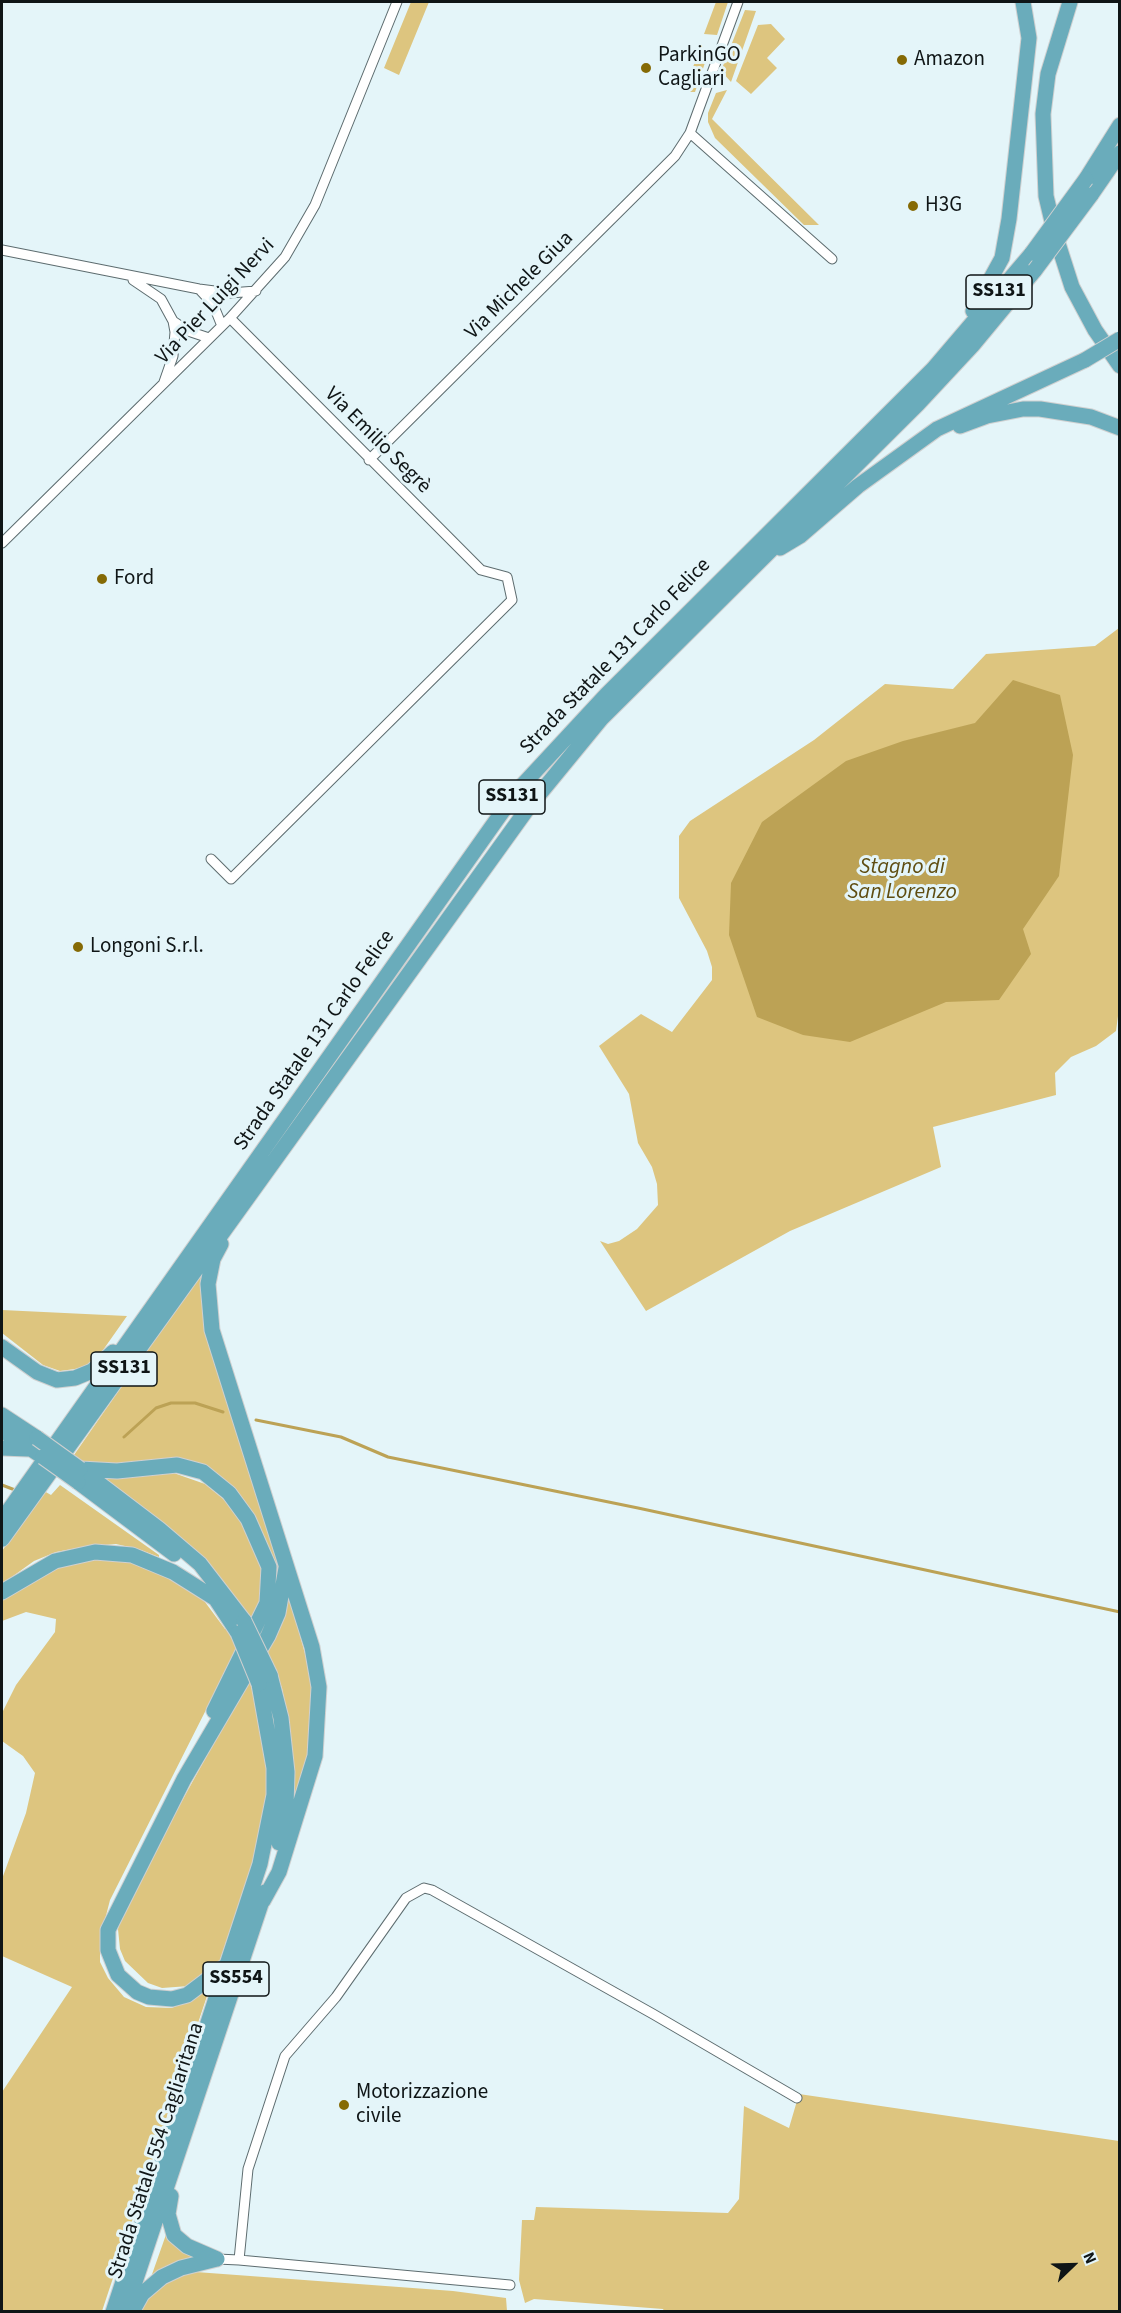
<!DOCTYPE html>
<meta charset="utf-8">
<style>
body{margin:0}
#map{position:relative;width:1121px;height:2313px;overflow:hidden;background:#e4f5f9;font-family:"Source Sans 3",sans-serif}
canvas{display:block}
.frame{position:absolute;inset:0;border:3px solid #0f1516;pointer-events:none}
.north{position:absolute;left:1043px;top:2235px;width:60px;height:60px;-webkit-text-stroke:4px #e4f5f9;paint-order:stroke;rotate:67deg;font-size:16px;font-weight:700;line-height:24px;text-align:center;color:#0f1516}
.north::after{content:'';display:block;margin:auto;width:21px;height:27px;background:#0f1516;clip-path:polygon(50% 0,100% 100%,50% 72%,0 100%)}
</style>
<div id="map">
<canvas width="1121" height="2313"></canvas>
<div class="frame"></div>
<div class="north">N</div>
</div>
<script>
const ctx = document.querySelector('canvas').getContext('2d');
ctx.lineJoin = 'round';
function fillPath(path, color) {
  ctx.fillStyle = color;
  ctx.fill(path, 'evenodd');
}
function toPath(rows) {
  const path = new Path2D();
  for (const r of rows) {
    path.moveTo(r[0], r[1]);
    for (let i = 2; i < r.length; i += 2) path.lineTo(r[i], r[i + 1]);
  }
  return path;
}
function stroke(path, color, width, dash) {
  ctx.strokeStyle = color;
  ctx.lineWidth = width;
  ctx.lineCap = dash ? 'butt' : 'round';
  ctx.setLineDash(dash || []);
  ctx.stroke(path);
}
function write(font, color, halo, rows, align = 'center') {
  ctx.font = font + ' "Source Sans 3",sans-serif';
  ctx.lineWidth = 6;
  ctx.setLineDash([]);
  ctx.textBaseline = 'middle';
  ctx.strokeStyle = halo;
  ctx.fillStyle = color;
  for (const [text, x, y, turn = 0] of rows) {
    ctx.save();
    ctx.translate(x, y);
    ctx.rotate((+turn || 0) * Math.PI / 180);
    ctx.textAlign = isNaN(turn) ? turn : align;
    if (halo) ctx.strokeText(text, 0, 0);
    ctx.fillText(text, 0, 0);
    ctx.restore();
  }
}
fillPath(toPath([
 [411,2,429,2,399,75,384,68],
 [716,2,728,2,717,35,704,34],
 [745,10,756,11,731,82,721,71],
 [771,24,785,39,767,58,777,68,751,94,736,81,758,25],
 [701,45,709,51,695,92,684,92],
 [727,90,712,119,819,225,804,225,715,138,708,122,708,113,716,93],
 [1119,628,1120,1001,1116,1031,1096,1046,1071,1057,1055,1073,1056,1095,933,1127,941,1167,790,1231,646,1311,600,1241,608,1244,619,1241,637,1229,658,1205,657,1184,652,1167,638,1143,629,1094,599,1046,641,1014,672,1032,712,980,712,967,707,951,679,898,679,836,690,821,814,740,885,684,953,689,986,654,1095,646],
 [206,1265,203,1287,280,1567,271,1619,262,1627,273,1565,260,1526,234,1490,202,1465,102,1467,83,1463,74,1455],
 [2,1310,127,1316,96,1360,82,1368,60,1371,43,1365,2,1333],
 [168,1471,205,1484,233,1507,258,1552,266,1586,238,1653,216,1690,110,1900,100,1939,100,1962,108,1978,124,1997,146,2007,172,2008,209,1990,102,2311,2,2311,2,2092,72,1987,2,1956,2,1879,26,1813,35,1773,23,1756,2,1741,2,1713,16,1685,55,1632,56,1619,26,1612,2,1621,2,1601,20,1586,68,1562,106,1557,134,1560,178,1580,205,1602,225,1629,242,1606,214,1570,186,1542,100,1479],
 [60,1485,159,1555,159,1557,138,1549,116,1544,83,1547,56,1552,34,1561,2,1584,2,1551,44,1491,51,1495],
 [289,1595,313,1683,310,1748,293,1818,289,1725,282,1688,266,1647],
 [249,1679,263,1732,270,1784,258,1847,220,1960,210,1973,189,1986,162,1988,148,1983,125,1961,120,1949,118,1929,122,1910],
 [799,2094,1119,2141,1119,2311,664,2311,663,2309,534,2299,525,2303,519,2280,522,2220,534,2220,536,2207,728,2213,739,2199,744,2106,789,2128],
 [168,2229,204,2257,150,2280],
 [196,2272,453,2291,506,2298,507,2311,138,2312,147,2296,172,2278]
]), '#ddc57f');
fillPath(toPath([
 [1013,680,1060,695,1073,755,1059,876,1023,929,1031,954,999,1000,946,1002,850,1042,803,1035,757,1017,729,935,731,883,762,822,846,761,903,741,975,723]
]), '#bca255');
stroke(toPath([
 [256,1420,341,1437,388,1457,638,1508,1120,1612],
 [124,1437,156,1408,171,1403,195,1403,223,1412],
 [2,1485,15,1490]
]), '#bca255', 3);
const minor = toPath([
 [690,133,832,259],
 [2,250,199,289,230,293,256,291],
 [133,280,161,299,173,321,175,332,173,356,164,382],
 [199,289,213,304,222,326],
 [173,321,188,331,209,338],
 [369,460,675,156,690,133,738,2],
 [2,543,230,318,285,257,315,205,397,2],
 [211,859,231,879,512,600,507,577,481,570,230,318],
 [217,2259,239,2260,248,2169,285,2056,336,1997,406,1898,424,1888,432,1890,653,2014,797,2098],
 [239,2260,510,2285]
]);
const trunk = toPath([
 [1070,2,1048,74,1043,114,1046,196,1055,234,1072,287,1095,330,1120,366],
 [1086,179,1120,125],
 [1091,195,1120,153],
 [973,311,1002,258,1009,219,1029,38,1023,2],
 [960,426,987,416,1023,409,1040,409,1091,417,1120,428],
 [780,548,800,536,858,486,937,429,1085,360],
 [221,1244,213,1259,208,1284,212,1330,312,1647,319,1687,315,1756,279,1872,263,1901],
 [2,1347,37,1372,57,1380,75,1378,92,1371,113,1352],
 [2,1415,37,1438],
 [2,1430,43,1457],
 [2,1448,28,1449],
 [80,1469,117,1471,177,1465,203,1472,229,1493,248,1519,269,1567,267,1603,214,1711],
 [80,1469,159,1529,200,1564,244,1621],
 [78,1482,174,1554],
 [2,1520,517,791,606,695,933,369,1032,253],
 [2,1539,528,808,601,719,918,404,972,346,1035,270],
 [2,1592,55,1561,95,1552,132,1555,173,1572,219,1601],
 [213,1595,238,1633],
 [270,1675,281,1718,287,1772,286,1807,279,1843],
 [228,1964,187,1995,172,1999,149,1997,137,1992,118,1975,108,1950,108,1930,184,1779,268,1636,278,1613,286,1568],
 [171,2196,168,2214,174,2235,187,2246,217,2259],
 [113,2312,260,1864,274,1795,274,1768,259,1684],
 [125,2312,265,1892],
 [132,2312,142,2294,162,2277,181,2268,217,2259]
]);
stroke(minor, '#5d6c6f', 11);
stroke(trunk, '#cfd0d0', 17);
stroke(minor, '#fff', 9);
stroke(trunk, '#6aacbb', 15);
const trunkBridge = toPath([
 [1032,253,1086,179],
 [1035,270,1091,195],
 [1085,360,1120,339],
 [37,1438,80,1469],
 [43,1457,78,1482],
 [244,1621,270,1675],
 [238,1633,259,1684]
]);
stroke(trunkBridge, '#cfd0d0', 17, []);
stroke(trunkBridge, '#6aacbb', 15);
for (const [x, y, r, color] of [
 [902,60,6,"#856a05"],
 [646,68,6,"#856a05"],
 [913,206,6,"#856a05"],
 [102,579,6,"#856a05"],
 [78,947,6,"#856a05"],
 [344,2105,6,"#856a05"]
]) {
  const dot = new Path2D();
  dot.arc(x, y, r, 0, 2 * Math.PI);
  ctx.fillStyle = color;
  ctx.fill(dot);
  stroke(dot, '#e4f5f9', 2);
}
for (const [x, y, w] of [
 [999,292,66],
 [512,797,66],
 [124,1369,66],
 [236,1979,66]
]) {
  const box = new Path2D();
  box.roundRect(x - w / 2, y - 17, w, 34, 4.5);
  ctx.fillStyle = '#e4f5f9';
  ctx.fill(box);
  stroke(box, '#0f1516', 1.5);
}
write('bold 20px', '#0f1516', null, [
 ["SS131",999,292],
 ["SS131",512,797],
 ["SS131",124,1369],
 ["SS554",236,1979]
]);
write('21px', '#0f1516', '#e4f5f9', [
 ["ParkinGO",658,56],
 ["Cagliari",658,80],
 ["Amazon",914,60],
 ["H3G",925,206],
 ["Ford",114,579],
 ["Longoni S.r.l.",90,947],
 ["Motorizzazione",356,2093],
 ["civile",356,2117]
], 'left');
write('21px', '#0f1516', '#e4f5f9', [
 ["Via Michele Giua",520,286,-45],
 ["Via Pier Luigi Nervi",216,302,-47],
 ["Via Emilio Segrè",377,441,45],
 ["Strada Statale 131 Carlo Felice",616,657,-46],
 ["Strada Statale 131 Carlo Felice",315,1041,-55],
 ["Strada Statale 554 Cagliaritana",157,2151,-72]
]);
write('italic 22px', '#5f4d11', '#e4f5f9', [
 ["Stagno di",902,868],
 ["San Lorenzo",902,893]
]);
</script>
